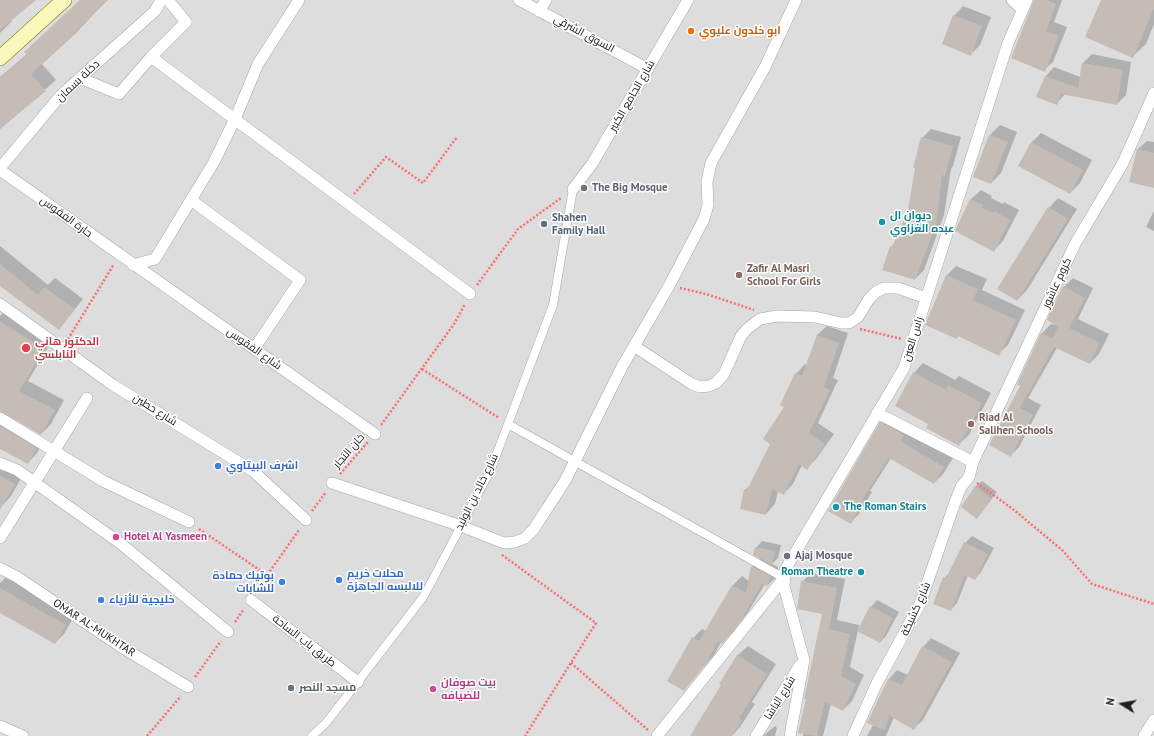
<!DOCTYPE html>
<meta charset="utf-8">
<style>
body{margin:0}
#map{position:relative;width:1154px;height:736px;overflow:hidden;background:#f1ede7;font-family:"PT Sans",sans-serif}
canvas{display:block}
.north{position:absolute;left:1102px;top:684px;width:40px;height:40px;-webkit-text-stroke:3px #fff;paint-order:stroke;rotate:281deg;font-size:11px;font-weight:700;line-height:16px;text-align:center;color:#202020}
.north::after{content:'';display:block;margin:auto;width:14px;height:18px;background:#202020;clip-path:polygon(50% 0,100% 100%,50% 72%,0 100%)}
</style>
<div id="map">
<canvas width="1154" height="736"></canvas>
<div class="north">N</div>
</div>
<script>
const ctx = document.querySelector('canvas').getContext('2d');
ctx.lineJoin = 'round';
function fillPath(path, color) {
  ctx.fillStyle = color;
  ctx.fill(path, 'evenodd');
}
function toPath(rows) {
  const path = new Path2D();
  for (const r of rows) {
    path.moveTo(r[0], r[1]);
    for (let i = 2; i < r.length; i += 2) path.lineTo(r[i], r[i + 1]);
  }
  return path;
}
function stroke(path, color, width, dash) {
  ctx.strokeStyle = color;
  ctx.lineWidth = width;
  ctx.lineCap = dash ? 'butt' : 'round';
  ctx.setLineDash(dash || []);
  ctx.stroke(path);
}
function write(font, color, halo, rows, align = 'center') {
  ctx.font = font + ' "PT Sans",Cairo,sans-serif';
  ctx.lineWidth = 3;
  ctx.setLineDash([]);
  ctx.textBaseline = 'middle';
  ctx.strokeStyle = halo;
  ctx.fillStyle = color;
  for (const [text, x, y, turn = 0] of rows) {
    ctx.save();
    ctx.translate(x, y);
    ctx.rotate((+turn || 0) * Math.PI / 180);
    ctx.textAlign = isNaN(turn) ? turn : align;
    if (halo) ctx.strokeText(text, 0, 0);
    ctx.fillText(text, 0, 0);
    ctx.restore();
  }
}
fillPath(toPath([
 [0,0,1154,0,1154,736,0,736]
]), '#dedddd');
fillPath(toPath([
 [0,0,35,0,11,20,12,21,0,33],
 [80,0,107,0,75,34,42,64,56,80,0,129,0,77,27,54],
 [1034,0,1062,0,1054,22,1067,27,1053,62,1044,70],
 [1102,0,1154,0,1154,24,1146,44,1133,56],
 [963,6,991,17,980,45,970,55,954,16],
 [1092,54,1131,62,1126,95,1117,104,1065,94,1056,104,1038,97,1046,76,1054,67,1080,77,1083,63],
 [1000,125,1017,132,1001,173,991,183,974,176,990,135],
 [931,129,961,137,953,166,951,169,944,215,924,270,915,279,891,247,895,243,909,210,922,138],
 [1041,133,1092,160,1080,183,1070,193,1019,165,1032,142],
 [1147,141,1154,142,1154,187,1138,149],
 [981,190,992,196,991,198,1003,204,1004,202,1019,210,1003,241,994,250,971,199],
 [1058,198,1077,209,1027,290,1017,300,1049,208],
 [1154,211,1154,231,1146,227],
 [0,246,48,285,55,278,83,299,59,329,0,284],
 [956,266,987,279,982,290,1025,310,1008,345,998,354,959,335,957,338,946,276],
 [1073,278,1093,288,1078,319,1109,334,1099,354,1090,363,1057,348,1028,398,1041,405,1019,447,1010,456,1022,385,1019,384,1042,333,1051,324,1057,325,1064,287],
 [6,310,53,339,28,381,64,400,51,424,41,434,9,414,8,416,45,439,37,453,28,463,0,448,0,316],
 [827,326,848,333,833,378,838,380,818,423,834,434,816,459,807,468,802,465,793,484,783,494,778,491,775,504,766,514,745,490,752,483,771,443,786,407,796,374,805,364,807,365,817,335],
 [923,363,955,380,959,376,991,393,969,435,959,444,929,423,914,373],
 [890,414,908,432,953,458,943,474,934,483,891,458,870,491,872,492,859,514,850,523,881,423],
 [0,461,23,475,11,496,2,506,0,505],
 [982,481,997,492,976,518,975,487],
 [972,536,994,548,981,572,975,579,968,575,957,603,951,610,944,578,951,571,965,543],
 [762,541,781,545,778,558,772,564,778,567,777,576,768,585,765,584,748,612,731,634,721,642,714,655,684,689,693,638,702,629,706,631,733,585,742,576,749,581,752,567,761,558,756,548],
 [811,573,845,579,837,620,859,625,858,630,871,607,877,600,899,612,886,636,880,642,858,630,850,667,864,675,852,701,843,710,831,704,823,736,803,736,808,698,823,613,802,582],
 [7,576,75,615,64,634,55,643,0,612,0,583],
 [931,638,960,653,923,720,914,728,894,717,886,736,867,736,873,725,868,723,889,679,897,670,908,675,923,647],
 [748,646,776,664,752,702,755,704,740,727,732,736,692,736,722,685,720,684,738,655],
 [775,726,777,728,775,736,763,736]
]), '#0003');
fillPath(toPath([
 [0,0,36,0,0,30],
 [80,0,108,0,74,33,75,34,31,74,46,91,0,129,0,78,27,55,24,52],
 [1034,0,1047,0,1056,4,1046,31,1059,36,1045,72,1011,58],
 [1101,0,1154,0,1154,8,1133,58,1085,37],
 [953,15,982,26,971,56,942,44],
 [1082,63,1123,70,1117,105,1061,94,1057,105,1036,97,1045,76,1078,88],
 [989,135,1008,142,991,184,973,177],
 [921,137,953,146,945,176,942,175,936,225,915,280,882,270,890,246,892,247,908,210,915,168,913,168],
 [1031,142,1083,170,1070,194,1018,166],
 [1137,149,1154,153,1154,188,1129,182],
 [970,199,983,205,982,208,993,213,994,211,1010,220,994,252,955,231],
 [1048,207,1068,219,1017,301,997,289],
 [0,264,38,295,44,287,75,309,59,330,0,286],
 [946,275,978,289,973,300,1016,320,999,356,958,336,957,339,925,325],
 [1063,286,1085,298,1069,328,1100,343,1090,364,1054,347,1020,408,1033,415,1011,457,989,445,1020,386,1017,384,1041,333,1052,338,1058,327,1047,320],
 [0,322,45,349,19,391,55,410,41,435,0,411],
 [817,335,839,343,824,387,830,390,809,433,825,444,807,470,799,464,784,495,772,489,766,515,740,509,744,489,747,490,770,444,763,439,784,407,780,405,795,373,802,376],
 [913,372,946,390,948,385,982,403,959,446,926,428,928,424,895,406],
 [880,422,904,435,900,441,944,467,934,484,889,458,862,500,864,501,851,524,828,511],
 [0,426,35,447,36,449,28,464,0,449],
 [0,476,15,484,0,510],
 [975,486,992,499,977,519,961,507],
 [964,542,988,554,975,580,965,575,951,611,933,604,943,577,946,578],
 [755,547,775,551,772,565,753,555],
 [751,566,770,576,768,586,762,584,740,622,722,644,718,642,705,665,684,691,667,681,692,637,699,641,732,585,746,593],
 [801,581,837,588,829,629,850,634,841,676,856,684,843,711,825,702,817,736,798,733,806,699,804,699,822,614,797,609],
 [0,588,66,625,55,644,0,613],
 [870,606,893,618,880,643,857,631],
 [922,646,952,662,914,730,890,716,884,730,867,723,888,679,902,685],
 [737,655,767,674,739,718,742,720,732,736,690,736,721,685,719,684]
]), '#c6bcb6');
const pedestrian = toPath([
 [508,424,784,578,784,584],
 [312,736,326,723,424,596,491,469,553,305,573,189]
]);
const minor = toPath([
 [519,0,648,69],
 [1012,0,1023,10],
 [539,11,546,0],
 [151,57,186,22,168,0],
 [80,78,119,94,151,57,470,294],
 [0,168,61,95,155,11,161,0],
 [0,170,375,434],
 [573,189,592,164,688,0],
 [191,200,300,280,254,349],
 [133,265,155,259,214,162,235,119,258,64,299,0],
 [0,304,113,385,253,471,306,520],
 [634,346,692,384,700,387,709,386,716,383,724,374,741,336,747,329,760,319,777,316,815,317,841,323,849,323,858,317,869,299,876,292,884,288,898,288,926,298],
 [877,413,973,462],
 [0,418,103,481,189,522],
 [0,463,17,470,120,543,228,632],
 [332,483,461,526,504,543,515,542,525,538,533,530,565,481,623,365,669,286,704,219,708,205,707,182,711,163,765,67,796,0],
 [0,538,87,398],
 [0,568,17,577,123,648,188,687],
 [251,600,358,682],
 [0,726,23,736],
 [657,736,784,578],
 [756,736,800,665],
 [790,736,804,660,784,586,785,570,904,368,1008,43,1027,0],
 [853,736,877,683,920,604,954,505,961,487,969,477,973,462,1075,244,1123,163,1154,93],
 [1144,736,1154,720]
]);
const secondary = toPath([
 [0,58,64,0]
]);
stroke(pedestrian, '#a7a7a7', 9);
stroke(minor, '#a7a7a7', 12);
stroke(secondary, '#7a7c03', 16);
stroke(toPath([
 [354,194,386,157,423,183,457,137],
 [477,285,518,229,561,198],
 [680,288,706,294,754,310],
 [860,329,902,339],
 [68,339,114,264],
 [422,369,499,418],
 [381,425,454,324,465,304],
 [340,474,368,442],
 [977,483,1014,510,1062,550,1092,584,1154,604],
 [312,511,326,492],
 [199,529,267,575],
 [502,555,596,623,525,736],
 [256,591,299,530],
 [235,622,244,609],
 [571,663,648,730],
 [195,677,221,641],
 [147,736,181,696]
]), '#fc6e6d', 2.5, [2, 2]);
stroke(pedestrian, '#fff', 8);
stroke(minor, '#fff', 11);
stroke(secondary, '#fbf8bb', 15);
for (const [x, y, r, color] of [
 [691,31,4,"#e8710a"],
 [584,188,4,"#6b7280"],
 [882,222,4,"#0f9aa8"],
 [544,224,4,"#5c6f8a"],
 [739,275,4,"#8d6e63"],
 [26,348,5,"#e0444e"],
 [971,424,4,"#8d6e63"],
 [218,466,4,"#3f7fe0"],
 [836,507,4,"#0f9aa8"],
 [116,537,4,"#d1479c"],
 [787,556,4,"#6b7280"],
 [861,572,4,"#0f9aa8"],
 [339,580,4,"#3f7fe0"],
 [282,582,4,"#3f7fe0"],
 [101,600,4,"#3f7fe0"],
 [291,688,4,"#6b7280"],
 [433,689,4,"#d1479c"]
]) {
  const dot = new Path2D();
  dot.arc(x, y, r, 0, 2 * Math.PI);
  ctx.fillStyle = color;
  ctx.fill(dot);
  stroke(dot, '#fff', 1.5);
}
write('bold 11px', '#c56008', '#fff', [
 ["ابو خلدون عليوي",699,31]
], 'left');
write('11px', '#202020', '#fff', [
 ["السوق الشرقي",584,34,28],
 ["دخلة بسمان",78,81,-43],
 ["شارع الجامع الكبير",632,96,-60],
 ["حارة الفقوس",66,217,36],
 ["كروم عاشور",1057,283,-65],
 ["راس العين",913,339,-73],
 ["شارع الفقوس",254,349,35],
 ["شارع حطين",155,410,32],
 ["خان التجار",349,451,-49],
 ["شارع خالد بن الوليد",477,492,-64],
 ["شارع كشيكة",916,609,-66],
 ["OMAR AL-MUKHTAR",94,628,33],
 ["طريق باب الساحة",304,641,38],
 ["شارع الباشا",780,698,-58]
]);
write('bold 11px', '#5b616d', '#fff', [
 ["The Big Mosque",592,188],
 ["Ajaj Mosque",795,556],
 ["مسجد النصر",299,688]
], 'left');
write('bold 11px', '#0d838f', '#fff', [
 ["ديوان ال",890,216],
 ["عبده الغزاوي",890,229],
 ["The Roman Stairs",844,507],
 ["Roman Theatre",853,572,"right"]
], 'left');
write('bold 11px', '#4e5e75', '#fff', [
 ["Shahen",552,218],
 ["Family Hall",552,231]
], 'left');
write('bold 11px', '#785e54', '#fff', [
 ["Zafir Al Masri",747,269],
 ["School For Girls",747,282],
 ["Riad Al",979,418],
 ["Salihen Schools",979,431]
], 'left');
write('bold 11px', '#be3a42', '#fff', [
 ["الدكتور هاني",35,342],
 ["النابلسي",35,355]
], 'left');
write('bold 11px', '#366cbe', '#fff', [
 ["اشرف البيتاوي",226,466],
 ["محلات خريم",347,574],
 ["للالبسه الجاهزة",347,587],
 ["بوتيك حمادة",274,576,"right"],
 ["للشابات",274,589,"right"],
 ["خليجية للأزياء",109,600]
], 'left');
write('bold 11px', '#b23c85', '#fff', [
 ["Hotel Al Yasmeen",124,537],
 ["بيت صوفان",441,683],
 ["للضيافه",441,696]
], 'left');
</script>
